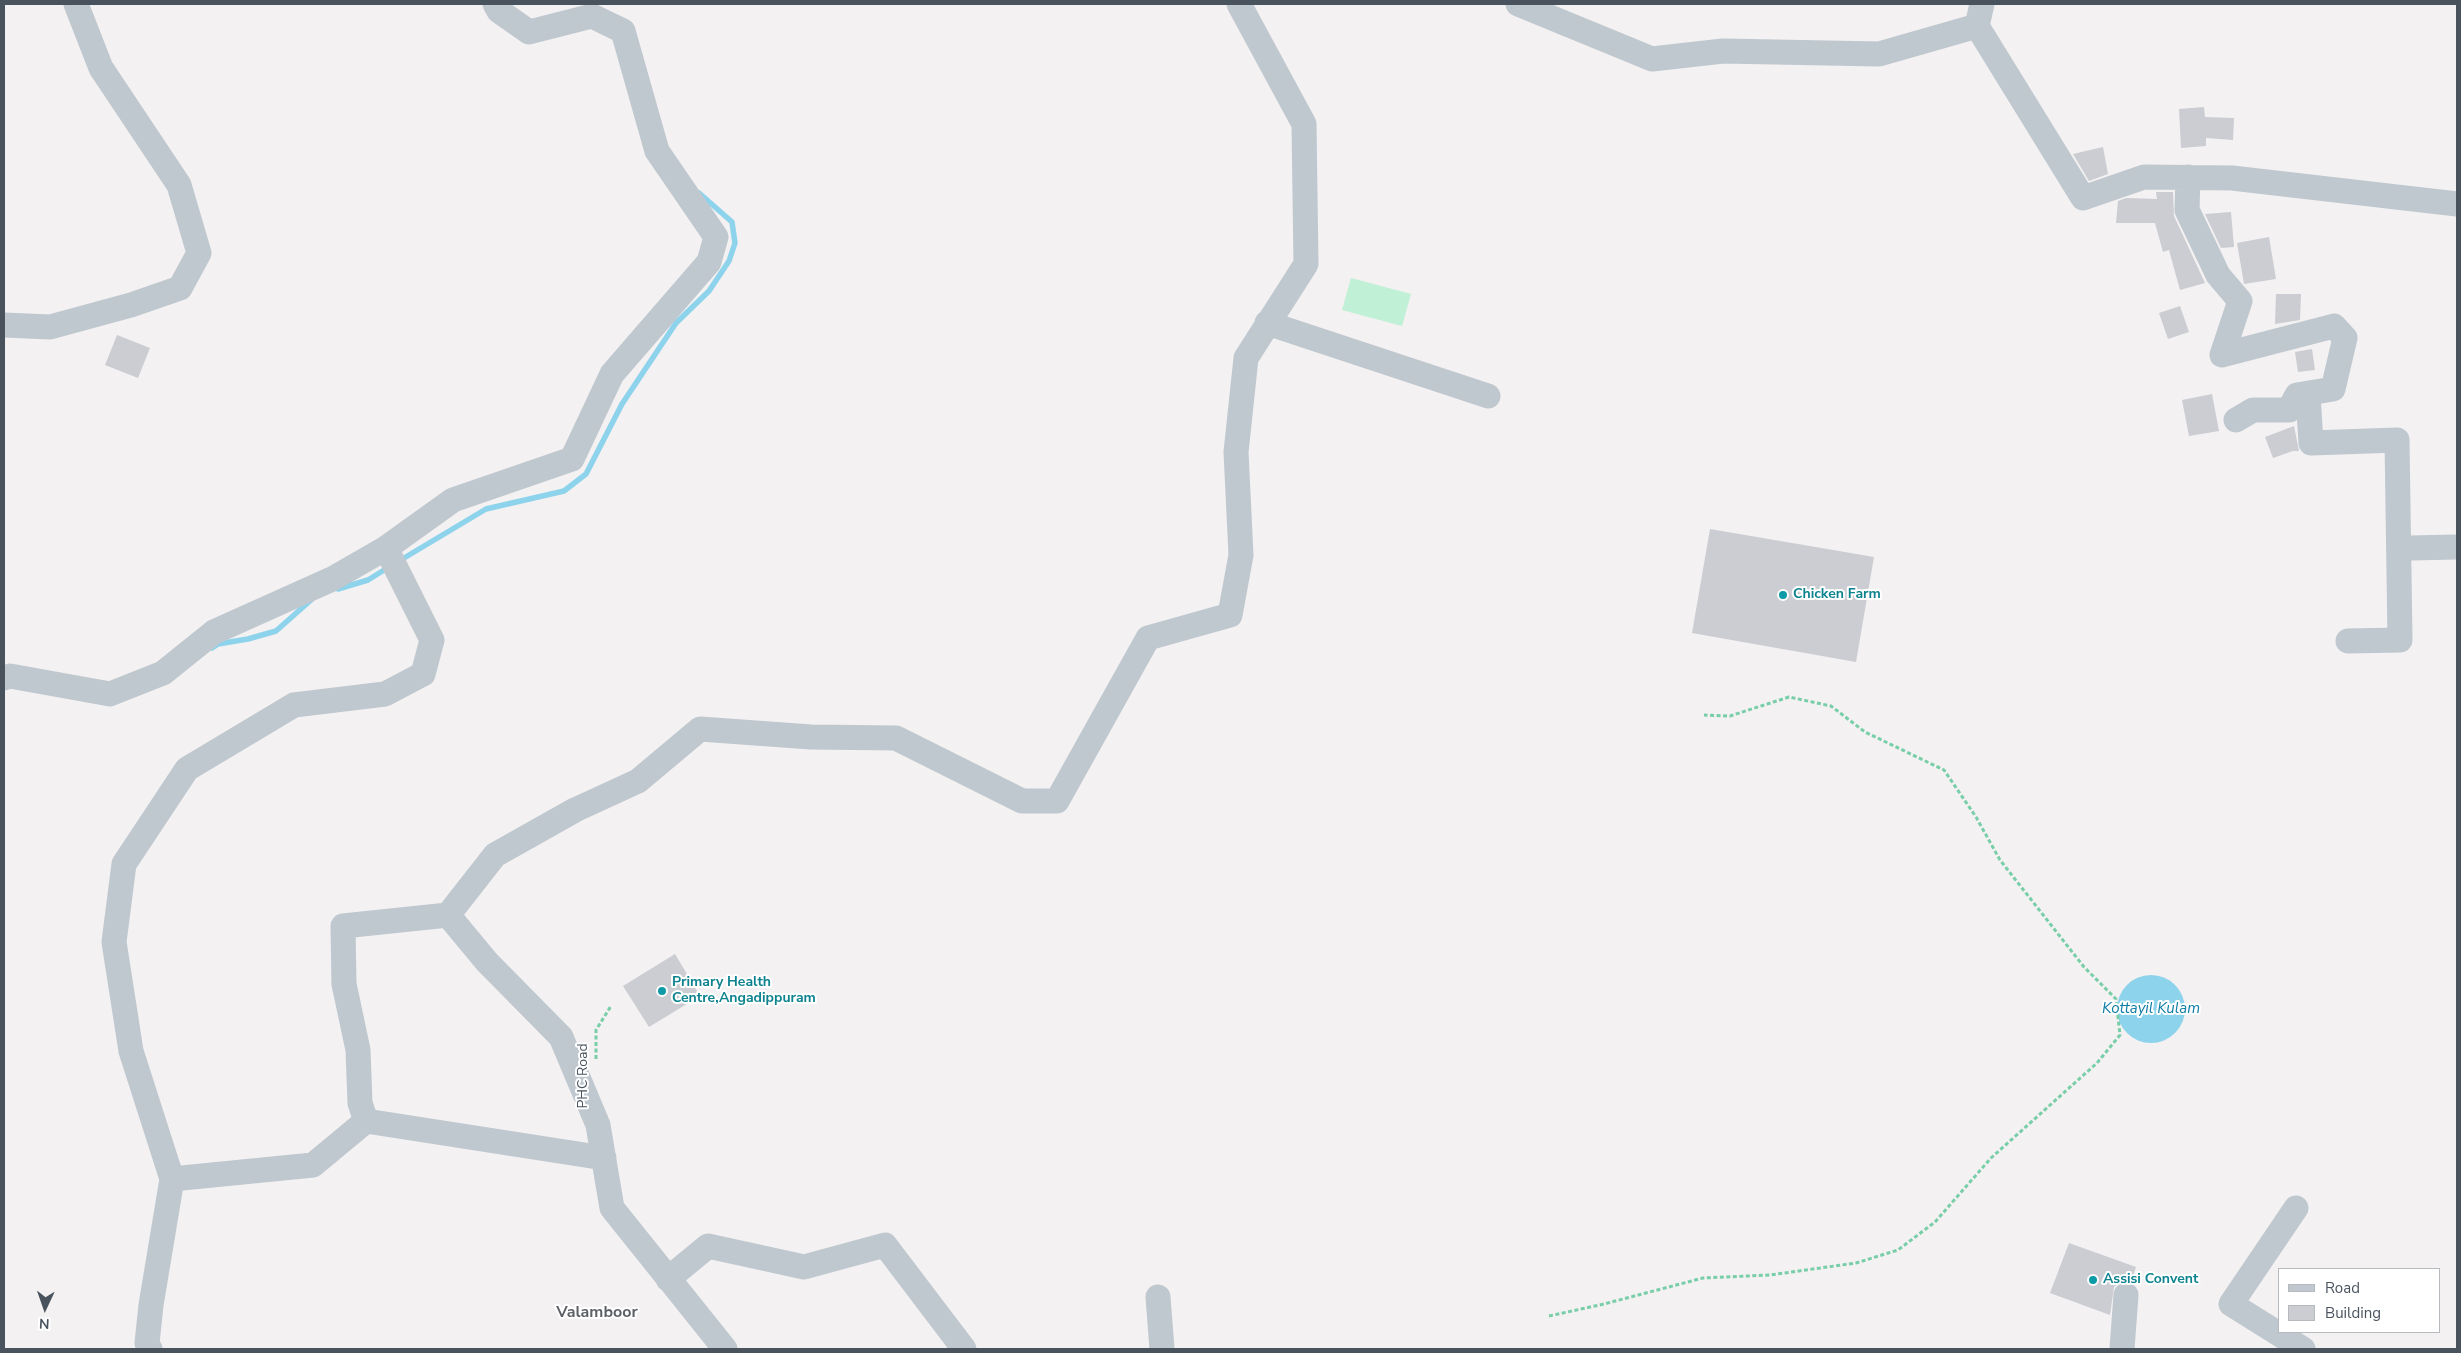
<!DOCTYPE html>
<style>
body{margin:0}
#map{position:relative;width:2461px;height:1353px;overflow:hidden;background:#f3f1f1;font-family:"Nunito Sans",sans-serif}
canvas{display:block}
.frame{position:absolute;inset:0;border:5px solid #49535e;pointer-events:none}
.legend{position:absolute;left:2278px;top:1268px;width:162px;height:65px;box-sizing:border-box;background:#fff;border:1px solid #b6babf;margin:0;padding:6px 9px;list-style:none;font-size:15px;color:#49535e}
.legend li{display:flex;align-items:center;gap:10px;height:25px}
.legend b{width:25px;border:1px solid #b6babf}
.north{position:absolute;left:20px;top:1283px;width:50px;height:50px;-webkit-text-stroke:4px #fff;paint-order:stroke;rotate:183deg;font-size:14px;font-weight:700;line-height:20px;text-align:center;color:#49535e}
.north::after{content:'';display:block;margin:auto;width:18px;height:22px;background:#49535e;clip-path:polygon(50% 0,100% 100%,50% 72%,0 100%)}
</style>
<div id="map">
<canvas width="2461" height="1353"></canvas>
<div class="frame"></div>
<ul class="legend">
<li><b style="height:6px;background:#bfc7cf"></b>Road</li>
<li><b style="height:14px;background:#cbcdd3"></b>Building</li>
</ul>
<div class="north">N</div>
</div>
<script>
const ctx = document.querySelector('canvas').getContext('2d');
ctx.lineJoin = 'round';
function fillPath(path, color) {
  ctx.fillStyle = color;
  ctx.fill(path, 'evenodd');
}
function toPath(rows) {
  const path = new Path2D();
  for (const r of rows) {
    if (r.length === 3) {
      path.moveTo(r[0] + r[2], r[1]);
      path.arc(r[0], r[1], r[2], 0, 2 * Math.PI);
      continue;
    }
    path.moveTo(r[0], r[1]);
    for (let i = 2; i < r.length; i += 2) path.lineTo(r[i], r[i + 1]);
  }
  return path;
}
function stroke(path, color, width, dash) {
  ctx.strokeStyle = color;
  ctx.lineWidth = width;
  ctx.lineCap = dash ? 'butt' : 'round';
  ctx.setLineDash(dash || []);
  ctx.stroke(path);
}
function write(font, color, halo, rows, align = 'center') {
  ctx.font = font + ' "Nunito Sans",sans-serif';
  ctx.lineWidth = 4;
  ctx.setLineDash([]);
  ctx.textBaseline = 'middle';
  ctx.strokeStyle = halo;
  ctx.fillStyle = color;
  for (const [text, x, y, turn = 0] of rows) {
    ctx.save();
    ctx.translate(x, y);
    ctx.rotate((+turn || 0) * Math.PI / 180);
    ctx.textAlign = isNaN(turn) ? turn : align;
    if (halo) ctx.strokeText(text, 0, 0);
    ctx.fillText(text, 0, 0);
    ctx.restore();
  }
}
fillPath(toPath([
 [1351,278,1411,294,1402,326,1342,310]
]), '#c0f0d5');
fillPath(toPath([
 [2151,1009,34]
]), '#8ed3ec');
stroke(toPath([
 [399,561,486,509,564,491,586,474,622,404,676,323,709,291,729,261,735,243,732,222,699,193],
 [338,589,368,580,389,567],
 [212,648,218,644,248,639,276,631,311,600]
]), '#8ed3ec', 5.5);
fillPath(toPath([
 [2204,107,2205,117,2234,118,2233,140,2206,138,2206,146,2181,148,2179,109],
 [2103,147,2108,174,2089,181,2073,154],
 [2156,192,2173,192,2174,216,2205,283,2180,290,2169,250,2163,252,2155,223,2116,223,2118,201,2126,198,2157,199],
 [2231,212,2234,247,2221,248,2205,214],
 [2269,237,2276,279,2244,284,2237,243],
 [2276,294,2301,294,2300,320,2275,324],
 [2180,306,2189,332,2168,339,2159,313],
 [117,335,150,348,138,378,105,365],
 [2312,349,2315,370,2298,372,2295,352],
 [2212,394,2219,431,2189,436,2182,400],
 [2294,426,2299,451,2293,451,2273,458,2265,437],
 [1710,529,1874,557,1856,662,1692,633],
 [675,954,700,996,649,1027,623,986],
 [2069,1243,2136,1267,2131,1282,2120,1282,2114,1287,2110,1315,2050,1293]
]), '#cbcdd3');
stroke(toPath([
 [596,1059,596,1030,611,1006],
 [1549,1316,1604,1304,1703,1278,1770,1275,1856,1263,1898,1250,1935,1222,1991,1158,2097,1063,2120,1035,2116,999,2084,967,2000,860,1976,817,1944,770,1865,732,1831,706,1789,697,1730,716,1704,715]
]), '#78cea8', 3, [4, 2.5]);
stroke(toPath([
 [1518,4,1652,59,1723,51,1879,54,1977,26,2083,198,2144,177,2232,178,2457,204],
 [1977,26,1982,4],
 [2188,177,2187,210,2218,275,2240,301,2222,355],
 [1267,323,1488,396],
 [4,325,50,327,131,305,180,288,199,253,179,185,101,68,76,4],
 [2222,355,2334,326,2345,338,2333,389,2297,395,2289,410,2253,410,2236,420],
 [2308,394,2311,443,2397,440,2400,640,2348,641],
 [2399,545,2410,548,2457,547],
 [4,678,10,676,110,694,163,673,214,632,332,579,386,548,453,500,572,459,612,374,709,262,716,237,657,151,623,31,592,16,529,32,499,11,495,4],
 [448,915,343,926,344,984,358,1050,360,1103,366,1121,604,1158],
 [172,1179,131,1051,114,942,124,864,187,769,294,705,385,694,423,674,432,640,386,548],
 [2296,1208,2231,1304,2303,1349],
 [668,1279,708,1246,804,1267,885,1245,964,1349],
 [1158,1297,1162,1349],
 [150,1349,147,1343,151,1305,172,1179,313,1165,366,1121],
 [725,1349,612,1208,598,1125,561,1037,487,962,448,915,495,855,575,810,638,781,700,729,811,737,896,738,1022,801,1057,801,1148,638,1230,615,1241,555,1236,452,1246,358,1306,264,1304,124,1239,4],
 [2122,1349,2126,1295]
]), '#bfc7cf', 25);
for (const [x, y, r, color] of [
 [1783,595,5,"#0f9aa8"],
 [662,991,5,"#0f9aa8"],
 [2093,1280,5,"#0f9aa8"]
]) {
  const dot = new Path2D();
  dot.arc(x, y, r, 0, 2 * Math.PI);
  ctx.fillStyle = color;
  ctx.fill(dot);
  stroke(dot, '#fff', 2);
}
write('bold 14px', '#0d838f', '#fff', [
 ["Chicken Farm",1793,595],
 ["Primary Health",672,983],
 ["Centre,Angadippuram",672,999],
 ["Assisi Convent",2103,1280]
], 'left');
write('14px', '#49535e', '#fff', [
 ["PHC Road",584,1076,-90]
]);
write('italic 15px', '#0d7da5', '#fff', [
 ["Kottayil Kulam",2151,1009]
]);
write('bold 16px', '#5d6166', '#fff', [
 ["Valamboor",597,1313]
]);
</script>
